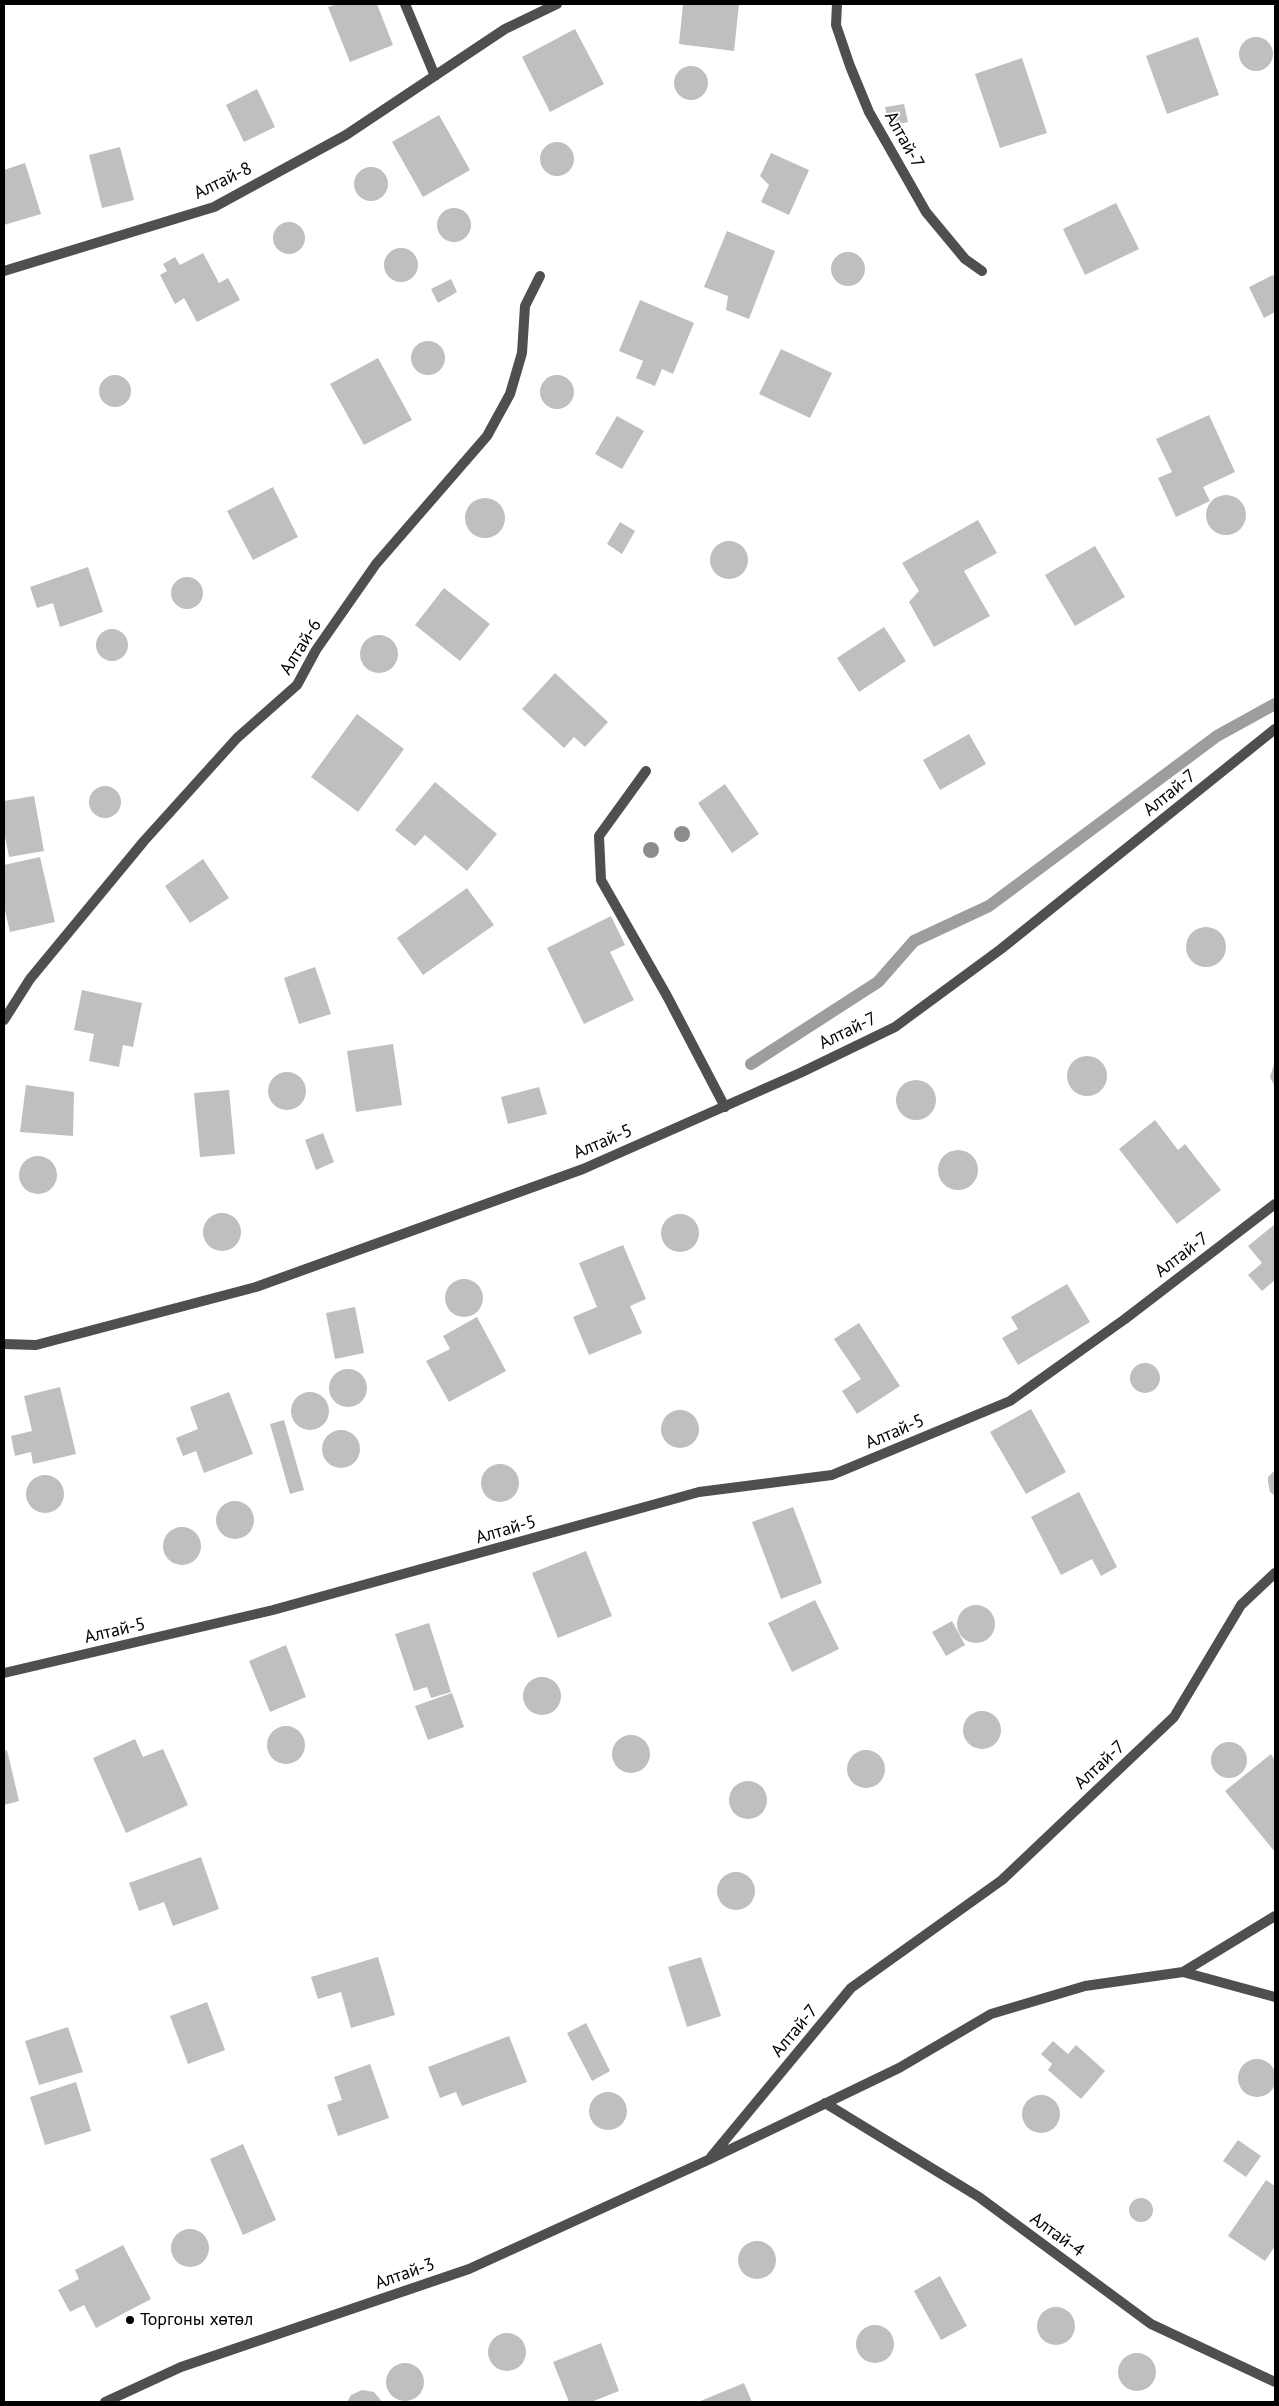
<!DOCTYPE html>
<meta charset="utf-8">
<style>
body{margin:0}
#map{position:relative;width:1279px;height:2406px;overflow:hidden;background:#fff;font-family:"PT Sans",sans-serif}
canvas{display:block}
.frame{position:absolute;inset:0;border:5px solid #000;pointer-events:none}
</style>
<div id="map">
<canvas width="1279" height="2406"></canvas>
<div class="frame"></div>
</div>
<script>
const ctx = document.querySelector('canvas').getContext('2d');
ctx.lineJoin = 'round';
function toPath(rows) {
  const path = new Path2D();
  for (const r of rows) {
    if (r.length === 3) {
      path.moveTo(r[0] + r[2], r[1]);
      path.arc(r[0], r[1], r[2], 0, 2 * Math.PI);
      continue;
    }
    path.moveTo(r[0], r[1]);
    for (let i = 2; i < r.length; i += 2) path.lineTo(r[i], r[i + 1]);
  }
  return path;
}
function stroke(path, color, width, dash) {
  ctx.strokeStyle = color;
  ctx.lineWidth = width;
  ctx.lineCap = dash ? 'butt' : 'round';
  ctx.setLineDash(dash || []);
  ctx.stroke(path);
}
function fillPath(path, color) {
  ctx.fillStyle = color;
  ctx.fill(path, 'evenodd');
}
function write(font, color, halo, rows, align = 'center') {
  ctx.font = font + ' "PT Sans",sans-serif';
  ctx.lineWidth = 4;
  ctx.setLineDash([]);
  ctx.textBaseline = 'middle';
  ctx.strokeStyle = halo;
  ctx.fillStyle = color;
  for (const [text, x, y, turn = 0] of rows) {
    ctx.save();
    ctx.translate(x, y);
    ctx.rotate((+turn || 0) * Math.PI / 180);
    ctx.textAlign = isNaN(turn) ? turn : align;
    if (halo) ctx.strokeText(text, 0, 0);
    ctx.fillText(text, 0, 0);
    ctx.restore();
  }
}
stroke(toPath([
 [751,1064,878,982,914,941,989,906,1217,736,1275,704]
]), '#9d9d9d', 12);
fillPath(toPath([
 [338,4,377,4,393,45,350,62,328,7],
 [683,4,739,4,734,51,679,44],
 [575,29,604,84,550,112,522,57],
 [1198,37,1219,95,1167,114,1146,56],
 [1256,54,17],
 [1022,58,1047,133,1000,148,975,74],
 [691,83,17],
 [257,89,275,127,244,142,226,105],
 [904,104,908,122,889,126,885,107],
 [439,115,470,170,423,197,392,142],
 [557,159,17],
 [120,147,134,200,102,208,89,155],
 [771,153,809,170,789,215,761,202,769,185,760,176],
 [25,163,41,214,4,225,4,170],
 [371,184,17],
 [1116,203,1139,249,1085,275,1063,229],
 [454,225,17],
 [289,238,16],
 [727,231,775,251,749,319,726,310,728,296,704,287],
 [401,265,17],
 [848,269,17],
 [203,253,219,283,228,278,240,300,197,322,184,298,175,304,160,275,167,271,163,264,175,257,180,265],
 [1273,275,1275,279,1275,312,1264,318,1249,287],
 [451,279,457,292,438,303,431,289],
 [640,300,694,323,673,374,662,369,655,386,636,378,643,361,619,351],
 [428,358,17],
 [781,349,832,373,810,418,759,394],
 [378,358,412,420,364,445,330,384],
 [557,392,17],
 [115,391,16],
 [1209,415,1235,472,1203,487,1210,501,1176,517,1158,478,1172,472,1156,439],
 [617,416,644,431,622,469,595,454],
 [273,487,298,537,253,560,227,511],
 [1226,515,20],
 [485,518,20],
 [978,520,997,553,964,571,990,616,934,647,909,602,919,591,902,563],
 [620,522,635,531,622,554,607,544],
 [729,560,19],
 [1095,546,1125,597,1075,626,1045,575],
 [88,567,103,612,60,627,53,603,37,608,30,587],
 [187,593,16],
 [444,588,490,624,460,661,415,625],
 [884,627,906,661,859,692,837,658],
 [112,645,16],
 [379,654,19],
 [555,673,608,722,585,747,574,737,564,748,522,709],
 [357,714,404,749,358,812,311,777],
 [969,734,986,764,940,790,923,760],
 [435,782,497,834,467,871,425,835,415,846,395,830],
 [725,784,759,834,732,853,698,803],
 [105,802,16],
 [34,796,44,851,9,857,4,831,4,801],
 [40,857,55,922,10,932,4,906,4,865],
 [203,859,229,898,190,923,165,886],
 [467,888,494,925,423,975,397,938],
 [611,916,625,945,610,952,634,1000,584,1024,547,948],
 [1206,947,20],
 [315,967,331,1014,299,1024,284,978],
 [82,990,142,1003,133,1047,123,1045,119,1067,89,1061,94,1034,74,1030],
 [393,1044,402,1105,356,1112,347,1051],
 [1087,1076,20],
 [1275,1061,1275,1087,1270,1077],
 [287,1091,19],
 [916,1100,20],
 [26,1085,74,1092,73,1136,20,1132],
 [539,1087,547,1114,508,1124,501,1097],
 [229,1090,235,1154,200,1157,194,1093],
 [1155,1120,1178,1150,1185,1144,1221,1190,1177,1224,1119,1149],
 [323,1133,334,1162,316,1170,305,1140],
 [958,1170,20],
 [38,1175,19],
 [222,1232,19],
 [680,1233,19],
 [1275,1224,1275,1280,1262,1291,1248,1275,1262,1263,1248,1246],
 [623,1245,646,1299,630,1306,642,1333,589,1355,573,1317,597,1307,579,1263],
 [464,1298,19],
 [1067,1284,1090,1322,1018,1365,1002,1338,1018,1329,1011,1317],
 [355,1307,364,1353,335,1359,326,1313],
 [477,1317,506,1371,449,1402,426,1361,450,1349,443,1336],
 [859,1323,900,1386,857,1414,842,1391,861,1379,834,1339],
 [1145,1378,15],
 [348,1388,19],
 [60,1387,76,1454,33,1464,31,1452,15,1456,11,1436,32,1431,24,1396],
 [229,1392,253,1454,204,1473,196,1451,183,1456,176,1438,198,1429,190,1407],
 [310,1411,19],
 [1031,1409,1066,1472,1026,1494,990,1432],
 [680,1429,19],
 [284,1420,304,1490,290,1494,270,1424],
 [341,1449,19],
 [500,1483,19],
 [1275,1470,1275,1496,1270,1492,1268,1482,1268,1477],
 [45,1494,19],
 [1079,1492,1117,1567,1101,1576,1092,1559,1061,1575,1031,1517],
 [235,1520,19],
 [793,1507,822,1583,781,1599,752,1522],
 [182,1546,19],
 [586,1551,612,1616,558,1638,532,1573],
 [815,1600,839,1649,792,1672,768,1623],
 [976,1624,19],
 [952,1621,965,1645,946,1656,932,1632],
 [429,1623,451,1692,431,1698,427,1687,414,1691,395,1634],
 [286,1645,306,1697,270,1712,249,1661],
 [542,1696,19],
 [452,1693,464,1727,428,1740,415,1706],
 [982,1730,19],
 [286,1745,19],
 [631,1754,19],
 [135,1739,143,1757,163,1749,188,1805,126,1833,93,1758],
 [1229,1760,18],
 [7,1750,19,1801,4,1805,4,1751],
 [866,1769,19],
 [1271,1754,1275,1760,1275,1852,1225,1791],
 [748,1800,19],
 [201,1857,219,1909,173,1926,164,1902,139,1911,129,1883],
 [736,1891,19],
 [378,1957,395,2015,351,2028,341,1992,318,1999,311,1977],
 [701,1957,721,2016,687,2027,668,1967],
 [207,2002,225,2050,188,2064,170,2016],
 [586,2023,610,2071,592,2081,567,2033],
 [68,2027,83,2072,39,2085,25,2041],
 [509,2036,527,2082,462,2106,456,2092,440,2098,428,2067],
 [1053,2041,1068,2054,1076,2045,1105,2071,1081,2099,1048,2070,1052,2064,1041,2054],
 [1257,2078,19],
 [370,2064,389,2118,338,2136,327,2105,342,2100,334,2077],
 [76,2082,91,2131,45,2145,30,2097],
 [608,2111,19],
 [1041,2114,19],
 [1238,2140,1261,2156,1246,2177,1223,2161],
 [243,2144,276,2220,243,2235,210,2159],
 [1266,2180,1275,2186,1275,2246,1265,2261,1228,2236],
 [1141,2210,12],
 [190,2248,19],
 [757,2260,19],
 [123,2245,151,2299,96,2328,84,2305,70,2312,58,2290,79,2279,75,2270],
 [940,2276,967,2326,941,2340,914,2291],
 [1056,2326,19],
 [875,2344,19],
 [507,2352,19],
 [601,2343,619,2391,591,2402,569,2402,553,2362],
 [1137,2372,19],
 [405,2382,19],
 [744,2383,752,2402,698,2402],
 [362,2390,374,2392,382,2402,347,2402,351,2395]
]), '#bfbfbf');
stroke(toPath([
 [405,4,435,76],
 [837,4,836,25,850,66,869,112,926,212,965,259,982,271],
 [4,271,214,207,346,135,505,29,557,4],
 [646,771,599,836,601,880,667,996,725,1107],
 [4,1020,30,979,144,841,237,738,297,685,316,650,376,564,487,436,510,394,522,353,525,306,540,276],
 [4,1344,36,1345,256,1287,583,1169,800,1073,895,1027,1001,949,1275,729],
 [4,1673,273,1610,699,1492,832,1475,1010,1401,1125,1319,1275,1204],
 [1183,1972,1275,1997],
 [825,2103,979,2197,1151,2324,1275,2382],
 [711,2157,851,1988,1002,1880,1174,1717,1241,1605,1275,1573],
 [105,2402,181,2367,469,2269,708,2160,899,2068,991,2014,1085,1986,1183,1972,1275,1916]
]), '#4f4f4f', 10);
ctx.fillStyle = '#8c8c8c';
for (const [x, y] of [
 [682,834],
 [651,850]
]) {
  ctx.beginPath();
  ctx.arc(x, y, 8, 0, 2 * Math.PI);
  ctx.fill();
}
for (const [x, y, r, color] of [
 [130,2320,5,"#000"]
]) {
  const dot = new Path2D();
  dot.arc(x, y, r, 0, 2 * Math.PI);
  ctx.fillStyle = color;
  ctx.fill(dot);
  stroke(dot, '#fff', 2);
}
write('18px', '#000', '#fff', [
 ["Алтай-7",904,140,61],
 ["Алтай-8",223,181,-26],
 ["Алтай-6",301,647,-58],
 ["Алтай-7",1170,793,-39],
 ["Алтай-7",848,1031,-26],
 ["Алтай-5",603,1142,-23],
 ["Алтай-7",1182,1255,-37],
 ["Алтай-5",895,1432,-23],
 ["Алтай-5",506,1530,-16],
 ["Алтай-5",115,1631,-13],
 ["Алтай-7",1100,1765,-43],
 ["Алтай-7",795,2031,-50],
 ["Алтай-4",1057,2235,36],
 ["Алтай-3",405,2274,-19]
]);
write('18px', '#000', '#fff', [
 ["Торгоны хөтөл",140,2320]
], 'left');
</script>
